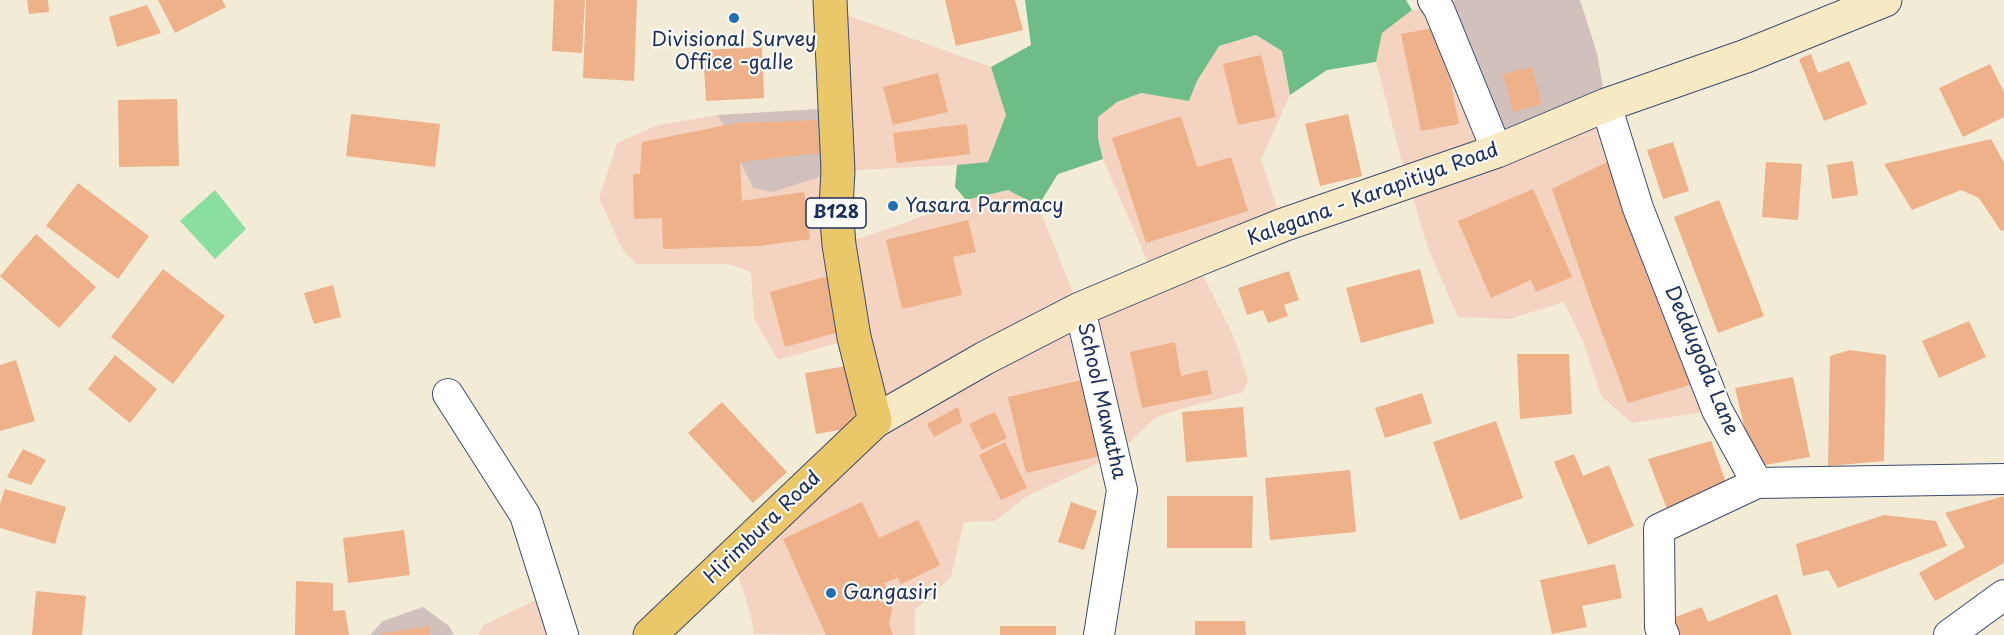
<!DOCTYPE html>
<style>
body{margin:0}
canvas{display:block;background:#f2ecd6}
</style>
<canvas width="2004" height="635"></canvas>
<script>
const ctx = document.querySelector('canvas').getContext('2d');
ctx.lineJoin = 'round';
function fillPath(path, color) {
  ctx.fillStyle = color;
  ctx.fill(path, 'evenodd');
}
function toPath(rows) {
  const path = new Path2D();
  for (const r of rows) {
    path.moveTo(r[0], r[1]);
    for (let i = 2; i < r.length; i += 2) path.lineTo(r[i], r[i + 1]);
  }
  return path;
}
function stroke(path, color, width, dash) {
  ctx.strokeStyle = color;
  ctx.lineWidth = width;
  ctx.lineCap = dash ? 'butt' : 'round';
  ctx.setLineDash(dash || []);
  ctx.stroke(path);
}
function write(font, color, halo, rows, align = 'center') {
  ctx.font = font + ' "Playpen Sans",sans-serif';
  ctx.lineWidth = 4.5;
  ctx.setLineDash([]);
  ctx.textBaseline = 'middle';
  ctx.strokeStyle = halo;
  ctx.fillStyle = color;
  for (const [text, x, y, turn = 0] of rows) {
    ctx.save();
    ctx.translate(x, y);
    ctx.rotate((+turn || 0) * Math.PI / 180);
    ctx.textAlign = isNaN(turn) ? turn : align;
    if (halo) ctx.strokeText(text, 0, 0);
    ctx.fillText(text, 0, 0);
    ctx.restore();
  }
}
fillPath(toPath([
 [830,9,991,67,1006,115,988,162,957,165,838,171,839,245,896,226,966,200,1008,190,1038,206,1080,309,1154,277,1103,159,1098,139,1098,117,1117,102,1141,93,1189,101,1197,81,1219,46,1256,35,1282,51,1290,95,1261,160,1283,225,1196,261,1235,339,1248,380,1243,392,1177,410,1155,418,1116,455,1027,496,995,521,964,522,951,577,915,610,915,635,754,634,751,616,733,558,883,418,854,338,778,360,754,319,751,272,728,264,637,264,622,249,599,198,617,143,658,125,718,115,753,188,837,171],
 [1439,9,1606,105,1717,410,1632,423,1601,396,1583,341,1564,302,1510,319,1458,317,1428,248,1402,162,1376,62,1382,33,1412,10],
 [550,593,563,635,478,635,484,625]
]), '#f5d3c1');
fillPath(toPath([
 [1456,0,1580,0,1597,53,1606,105,1497,151,1439,9],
 [834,108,838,171,773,192,753,188,718,115],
 [423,607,449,626,454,635,370,635,383,621]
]), '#d1c0bc');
fillPath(toPath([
 [215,190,246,229,215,259,180,221]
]), '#8ade9f');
fillPath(toPath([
 [1025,0,1406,0,1412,10,1382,33,1376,62,1327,70,1290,95,1282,51,1256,35,1219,46,1197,81,1189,101,1141,93,1117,102,1098,117,1098,139,1103,159,1058,174,1038,206,1008,190,966,200,955,187,957,165,988,162,1006,115,991,67,1031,45]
]), '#6fbd86');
fillPath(toPath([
 [27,0,48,0,49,12,29,14],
 [158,0,222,0,226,7,175,33],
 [554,0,585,0,582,53,552,51],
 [586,0,637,0,634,81,583,78],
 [945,0,1015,0,1023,30,956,46],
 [147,5,161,33,117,47,109,17],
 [1439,27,1459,124,1421,131,1401,34],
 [762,47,764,98,706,101,703,50],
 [1811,54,1818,73,1849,61,1867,104,1824,121,1799,59],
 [1261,55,1276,117,1238,125,1223,64],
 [1990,64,2004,92,2004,117,1963,137,1939,88],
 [1532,67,1542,104,1513,112,1503,74],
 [938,73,948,112,893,125,883,87],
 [177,99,179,166,119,167,118,100],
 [351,114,440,124,435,167,346,156],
 [1348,114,1362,176,1320,186,1305,124],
 [1181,116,1197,167,1231,157,1248,211,1146,243,1112,138],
 [817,120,819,153,740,162,742,201,804,192,810,239,760,246,663,249,662,218,634,219,633,174,640,174,642,142,737,123],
 [967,124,970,154,897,163,893,133],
 [1991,139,2004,163,2004,230,2001,231,1979,198,1961,190,1912,210,1884,164],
 [1673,142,1689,191,1663,199,1647,150],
 [1611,160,1693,384,1628,403,1590,300,1552,189],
 [1853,161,1858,195,1832,199,1827,165],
 [1766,162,1802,164,1798,220,1762,217],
 [78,183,149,236,118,279,46,226],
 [1533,189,1572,277,1536,292,1531,280,1491,298,1458,221],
 [1719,200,1764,316,1718,333,1674,217],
 [968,220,976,252,953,257,962,295,902,309,886,240],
 [36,234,96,287,59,328,0,276],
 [163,269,225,316,173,384,111,337],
 [1420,269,1434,323,1361,343,1346,288],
 [1289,271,1299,300,1284,305,1288,316,1268,323,1263,310,1247,315,1238,288],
 [828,276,843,331,785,347,770,292],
 [333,285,341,317,314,324,304,293],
 [1969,321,1986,357,1939,378,1922,341],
 [1175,342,1181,376,1207,370,1212,394,1142,408,1130,352],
 [1850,350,1886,355,1884,461,1828,466,1830,356],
 [1517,354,1569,354,1572,414,1520,419],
 [115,355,157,389,130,423,88,389],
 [16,360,35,421,0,431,0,365],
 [847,366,857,427,816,434,805,373],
 [1793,377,1810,457,1754,467,1735,388],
 [1086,379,1104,455,1026,473,1008,397],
 [1422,393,1432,423,1385,438,1375,408],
 [722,402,787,472,753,503,688,433],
 [958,407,962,422,934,437,927,424],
 [1243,407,1247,457,1186,462,1182,412],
 [995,412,1007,438,982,450,969,424],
 [1496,421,1523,498,1460,520,1433,442],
 [1711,441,1729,491,1667,509,1648,459],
 [1005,442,1027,488,1001,500,979,455],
 [23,449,46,460,31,485,7,477],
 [1574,454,1583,476,1609,465,1634,526,1588,545,1554,462],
 [1350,470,1356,532,1270,540,1265,478],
 [5,489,66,507,55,544,0,528,0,504],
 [1167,496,1253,496,1252,548,1167,548],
 [2004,496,2004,563,1935,601,1919,573,1965,547,1945,513],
 [862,502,879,538,918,520,940,565,901,584,891,565,897,578,884,583,893,603,889,624,893,635,826,635,783,539],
 [1071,502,1097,511,1084,550,1058,542],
 [1884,515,1936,521,1947,546,1838,588,1828,570,1803,576,1796,544],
 [404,530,410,575,348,583,343,538],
 [1615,564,1622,598,1582,606,1587,627,1552,634,1540,580],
 [296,581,333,583,333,611,345,610,349,635,295,635],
 [36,591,86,596,82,635,32,635],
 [1777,594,1792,635,1679,635,1673,618,1702,607,1708,622],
 [1195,621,1245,621,1246,635,1195,635],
 [429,626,430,635,380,635,380,634],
 [1000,626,1056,626,1056,635,1000,635]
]), '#eeb18a');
const minor = toPath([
 [1433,0,1439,9,1497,151],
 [1606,105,1638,208,1717,410,1757,483,2004,479],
 [1080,309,1122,490,1099,635],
 [448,394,525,515,563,635],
 [1664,635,1660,627,1659,529,1757,483],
 [1949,635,2004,595]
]);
const secondary = toPath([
 [875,421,985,358,1080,309,1196,260,1283,225,1497,151,1606,105,1746,56,1885,0]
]);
const primary = toPath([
 [650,635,875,421,854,337,839,245,836,207,838,171,830,0]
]);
stroke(minor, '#3b4b70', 32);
stroke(secondary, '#3b4b70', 35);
stroke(primary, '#3b4b70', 35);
stroke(minor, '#fff', 30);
stroke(secondary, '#f7e9c3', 33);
stroke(primary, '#eac769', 33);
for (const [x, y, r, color] of [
 [734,18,6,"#1f6fb2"],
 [893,206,6,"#1f6fb2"],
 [831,593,6,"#1f6fb2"]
]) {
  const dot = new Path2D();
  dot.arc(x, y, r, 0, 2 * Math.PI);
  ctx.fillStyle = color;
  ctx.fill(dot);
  stroke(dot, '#fdfcf7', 2);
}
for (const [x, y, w] of [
 [836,213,60]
]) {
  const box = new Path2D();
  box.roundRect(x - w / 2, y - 15, w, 30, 4.5);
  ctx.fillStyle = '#fdfcf7';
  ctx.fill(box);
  stroke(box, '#1b2f5e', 1.5);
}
write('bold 18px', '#1b2f5e', null, [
 ["B128",836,213]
]);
write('20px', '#1b2f5e', '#fdfcf7', [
 ["Divisional Survey",734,40,"center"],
 ["Office -galle",734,63,"center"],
 ["Yasara Parmacy",905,206],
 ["Gangasiri",843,593]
], 'left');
write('20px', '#1b2f5e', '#fdfcf7', [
 ["Kalegana - Karapitiya Road",1373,195,-20],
 ["Deddugoda Lane",1701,361,67],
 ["School Mawatha",1101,401,77],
 ["Hirimbura Road",763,528,-44]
]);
</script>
